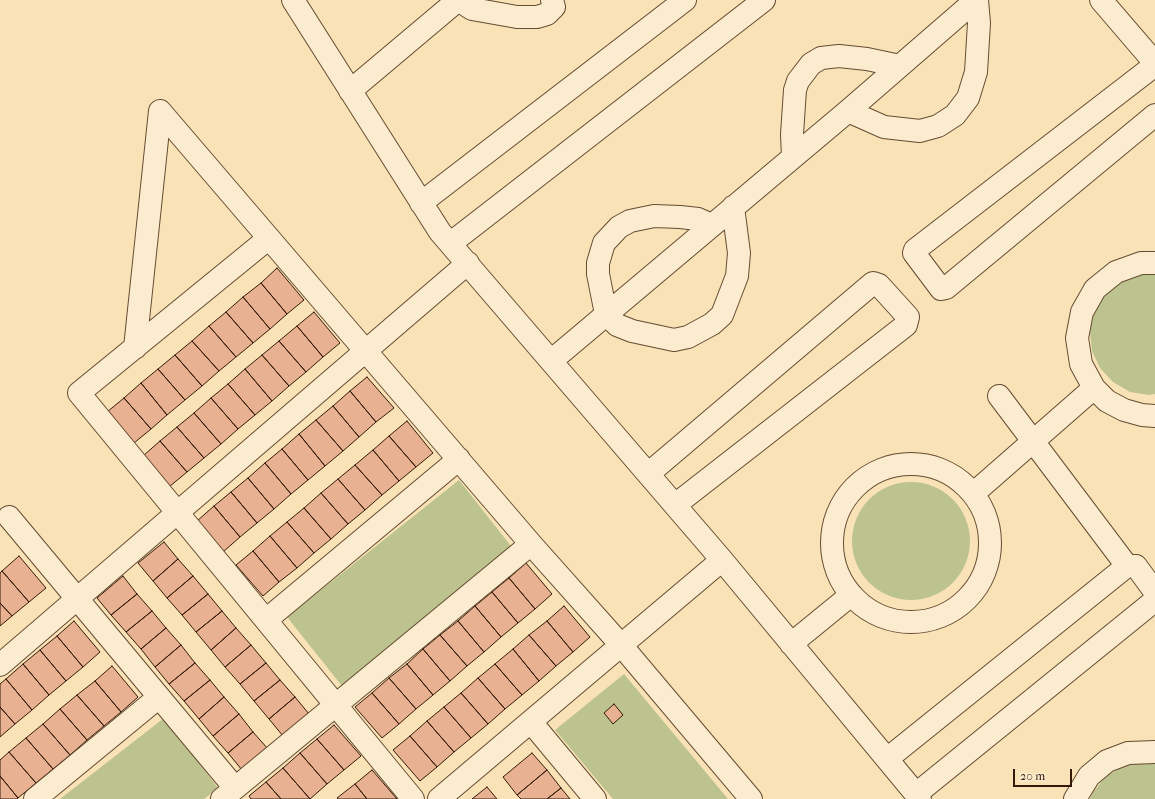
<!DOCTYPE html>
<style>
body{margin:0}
#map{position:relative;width:1155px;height:799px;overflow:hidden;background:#f9e2b5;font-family:"IM FELL French Canon",serif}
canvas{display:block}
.scale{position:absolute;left:1013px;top:769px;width:59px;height:18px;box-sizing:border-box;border:2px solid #341908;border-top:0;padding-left:5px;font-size:12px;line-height:14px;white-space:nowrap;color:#341908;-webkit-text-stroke:3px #fbeccf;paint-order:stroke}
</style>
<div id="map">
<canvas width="1155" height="799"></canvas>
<div class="scale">20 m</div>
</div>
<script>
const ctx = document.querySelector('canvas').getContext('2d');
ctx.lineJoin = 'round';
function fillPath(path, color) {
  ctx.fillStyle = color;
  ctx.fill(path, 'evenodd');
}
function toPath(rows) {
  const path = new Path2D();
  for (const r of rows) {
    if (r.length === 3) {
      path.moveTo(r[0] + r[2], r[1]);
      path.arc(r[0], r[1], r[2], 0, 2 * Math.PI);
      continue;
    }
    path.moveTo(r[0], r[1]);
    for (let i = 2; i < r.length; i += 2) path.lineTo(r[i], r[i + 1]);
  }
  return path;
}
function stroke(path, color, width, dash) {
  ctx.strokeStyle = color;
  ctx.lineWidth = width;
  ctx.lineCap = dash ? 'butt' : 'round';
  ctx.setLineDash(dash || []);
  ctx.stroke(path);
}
fillPath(toPath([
 [1155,274,1155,394,1149,395,1130,392,1113,382,1100,368,1092,351,1090,332,1093,314,1104,295,1120,282,1139,275],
 [459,480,514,550,342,686,287,617],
 [911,541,59],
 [624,674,728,799,613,799,555,730],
 [164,718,218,788,204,799,60,799],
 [1144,762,1155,764,1155,799,1090,799,1093,792,1106,776,1124,766]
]), '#bdc38e');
const building = toPath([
 [277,268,304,300,287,314,261,283,277,268],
 [261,283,287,314,270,329,243,297,261,283],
 [243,297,270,329,253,343,226,312,243,297],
 [226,312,253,343,236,357,209,326,226,312],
 [314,312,340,343,323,357,297,326,314,312],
 [209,326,236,357,219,371,192,341,209,326],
 [297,326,323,357,306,372,279,341,297,326],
 [192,341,219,371,202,386,175,355,192,341],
 [279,341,306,372,289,386,262,355,279,341],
 [175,355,202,386,185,400,158,369,175,355],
 [262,355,289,386,272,401,245,369,262,355],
 [158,369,185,400,167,415,141,383,158,369],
 [245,369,272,401,255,415,228,384,245,369],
 [367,377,394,408,376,422,350,391,367,377],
 [141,383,167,415,151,429,124,398,141,383],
 [228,384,255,415,238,429,211,398,228,384],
 [350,391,376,422,359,437,333,406,350,391],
 [124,398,151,429,134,443,107,412,124,398],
 [211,398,238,429,221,444,194,413,211,398],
 [333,406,359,437,343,451,316,420,333,406],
 [194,413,221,444,204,458,177,427,194,413],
 [316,420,343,451,325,466,299,434,316,420],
 [407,421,433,453,416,467,389,436,407,421],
 [177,427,204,458,187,472,160,441,177,427],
 [299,434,325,466,308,480,282,449,299,434],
 [389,436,416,467,399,481,373,450,389,436],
 [160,441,187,472,169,487,143,456,160,441],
 [282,449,308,480,291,494,265,463,282,449],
 [373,450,399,481,382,495,355,465,373,450],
 [265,463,291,494,274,509,248,478,265,463],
 [355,465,382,495,365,510,338,479,355,465],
 [248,478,274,509,257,523,231,492,248,478],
 [338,479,365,510,348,524,321,493,338,479],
 [231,492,257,523,240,537,214,506,231,492],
 [321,493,348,524,331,539,304,508,321,493],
 [214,506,240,537,223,552,197,521,214,506],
 [304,508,331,539,314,553,287,522,304,508],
 [287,522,314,553,297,568,270,536,287,522],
 [270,536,297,568,279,582,253,551,270,536],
 [164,542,178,559,153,581,138,563,164,542],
 [253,551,279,582,263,596,236,565,253,551],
 [19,556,46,588,29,602,2,571,19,556],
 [178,559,193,576,167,598,153,581,178,559],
 [526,563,552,594,535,609,509,578,526,563],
 [2,571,29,602,12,616,0,603,0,573,2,571],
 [123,576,137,594,111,615,97,598,123,576],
 [193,576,208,594,182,615,167,598,193,576],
 [509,578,535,609,518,623,492,592,509,578],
 [492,592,518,623,501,637,475,606,492,592],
 [137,594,152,611,126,632,111,615,137,594],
 [208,594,222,611,196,632,182,615,208,594],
 [0,603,12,616,0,626,0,603],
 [475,606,501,637,484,652,458,621,475,606],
 [564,606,590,637,573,652,547,621,564,606],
 [152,611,166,628,141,649,126,632,152,611],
 [222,611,236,628,211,650,196,632,222,611],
 [74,621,100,652,83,667,57,636,74,621],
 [458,621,484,652,467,666,440,635,458,621],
 [547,621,573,652,556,666,529,635,547,621],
 [166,628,181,645,155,667,141,649,166,628],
 [236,628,251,645,225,667,211,650,236,628],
 [440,635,467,666,450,681,423,649,440,635],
 [529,635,556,666,539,681,513,649,529,635],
 [57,636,83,667,66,681,40,650,57,636],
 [181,645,195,663,169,684,155,667,181,645],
 [251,645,266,663,240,684,225,667,251,645],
 [423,649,450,681,433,695,407,664,423,649],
 [513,649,539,681,522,695,495,664,513,649],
 [40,650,66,681,49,695,23,664,40,650],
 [195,663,210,680,184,701,169,684,195,663],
 [266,663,280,680,254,701,240,684,266,663],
 [23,664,49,695,32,710,6,679,23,664],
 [407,664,433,695,416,709,389,678,407,664],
 [495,664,522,695,505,709,478,678,495,664],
 [112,666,138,697,121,712,95,681,112,666],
 [389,678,416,709,399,724,372,693,389,678],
 [478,678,505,709,488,724,461,693,478,678],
 [6,679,32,710,15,724,0,707,0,684,6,679],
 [210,680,224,697,199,719,184,701,210,680],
 [280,680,295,697,269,719,254,701,280,680],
 [95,681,121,712,104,726,77,695,95,681],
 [372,693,399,724,382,738,355,707,372,693],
 [461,693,488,724,471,738,444,707,461,693],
 [77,695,104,726,87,740,60,709,77,695],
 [224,697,239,714,213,736,199,719,224,697],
 [295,697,309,714,283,736,269,719,295,697],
 [614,704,623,715,613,724,604,713,614,704],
 [0,707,15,724,0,737,0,707],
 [444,707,471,738,454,752,427,721,444,707],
 [60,709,87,740,70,755,43,724,60,709],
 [239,714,253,732,228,753,213,736,239,714],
 [427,721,454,752,437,767,410,736,427,721],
 [43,724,70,755,53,769,26,738,43,724],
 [334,725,361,756,344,770,317,739,334,725],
 [253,732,268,749,242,770,228,753,253,732],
 [410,736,437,767,420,781,393,750,410,736],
 [26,738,53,769,36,783,9,752,26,738],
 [317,739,344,770,327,784,300,753,317,739],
 [9,752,36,783,18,798,0,776,0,760,9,752],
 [300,753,327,784,310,799,283,768,300,753],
 [532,753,547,770,517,795,503,777,532,753],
 [283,768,310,799,281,799,266,782,283,768],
 [372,770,397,799,367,799,355,784,372,770],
 [547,770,561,788,547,799,521,799,517,795,547,770],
 [0,776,18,798,17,799,0,799,0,776],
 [266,782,281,799,251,799,249,796,266,782],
 [355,784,367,799,338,799,337,798,355,784],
 [487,787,497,799,472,799,487,787],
 [561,788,570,799,547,799,561,788]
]);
fillPath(building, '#e8b191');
stroke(building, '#341908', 1);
const street = toPath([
 [293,0,440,232,722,560,920,799],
 [458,0,472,9,517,17,537,17,547,14,554,7,552,0],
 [1101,0,1155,63],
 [1155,65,915,250,914,253,941,289,946,288,1155,115],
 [350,91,458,0],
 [160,111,531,544,621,645,751,799],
 [848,111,884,127,920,131,938,126,955,115,968,98,976,72,979,23,977,0],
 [793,157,792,134,795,90,798,81,811,64,821,58,839,56,867,59,900,66],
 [421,203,685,0],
 [712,225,698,219,680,217,654,216,630,221,619,227,604,243,598,263,598,274,606,314,617,325,632,331,674,340,688,337,712,324,722,315,737,276,739,253,733,207],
 [269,238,79,393,413,799],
 [451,243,764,0],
 [1155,263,1141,263,1116,272,1095,289,1082,312,1077,338,1081,364,1094,388,1107,401,1124,410,1142,415,1155,416],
 [135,348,160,111],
 [551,361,848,111,976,0],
 [999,396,1127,566],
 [911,543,79],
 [648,474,873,283,879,285,908,317,906,325,675,505],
 [974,493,1094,388],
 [9,517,235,788],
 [266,620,459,459],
 [791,644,851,595],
 [0,665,468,263],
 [531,722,595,799],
 [887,759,1127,566,1136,566,1155,592],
 [916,794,1153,602,1155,596],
 [35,799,159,697],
 [222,799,531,544],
 [439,799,722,560],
 [1075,799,1089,776,1107,761,1128,753,1155,752]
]);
stroke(street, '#654b33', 24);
stroke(street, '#fbeccf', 22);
</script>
